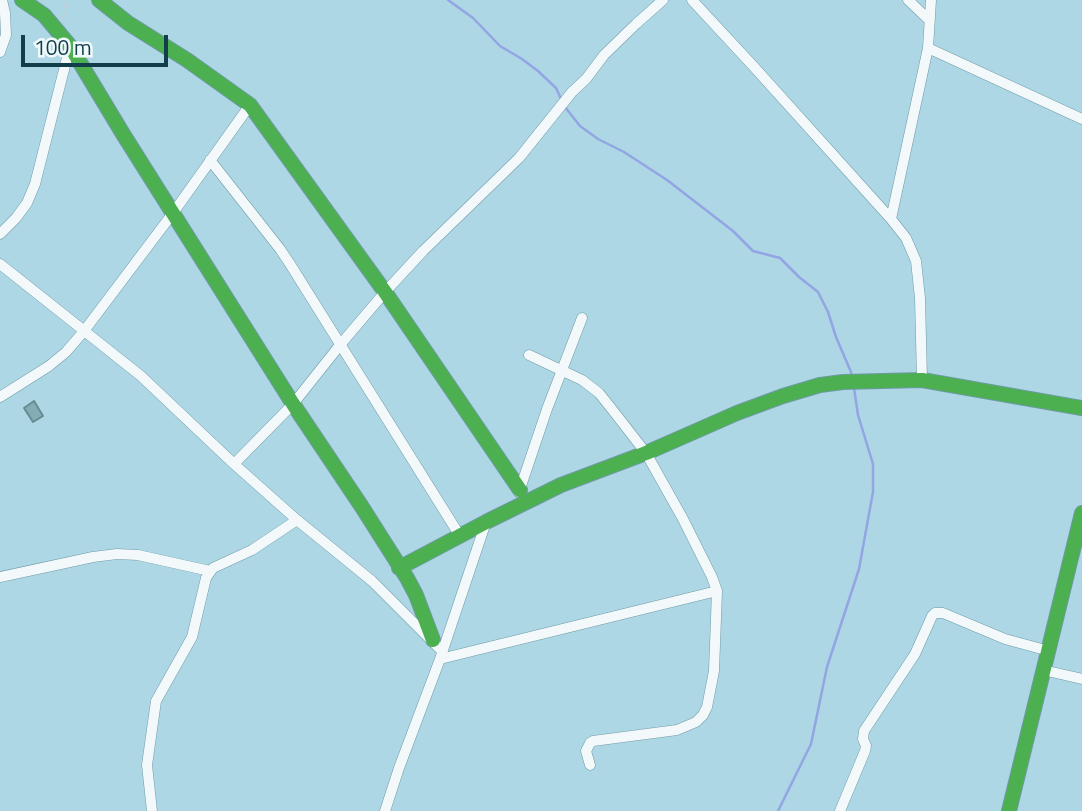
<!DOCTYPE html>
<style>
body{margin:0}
#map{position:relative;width:1082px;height:811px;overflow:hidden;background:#add7e5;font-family:"Titillium Web",sans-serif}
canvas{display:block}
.scale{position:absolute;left:21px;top:35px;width:147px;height:32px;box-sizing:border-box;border:4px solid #113e4a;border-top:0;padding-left:9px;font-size:21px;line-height:24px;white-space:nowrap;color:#113e4a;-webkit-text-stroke:5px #f0f9fc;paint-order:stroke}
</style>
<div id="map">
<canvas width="1082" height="811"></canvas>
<div class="scale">100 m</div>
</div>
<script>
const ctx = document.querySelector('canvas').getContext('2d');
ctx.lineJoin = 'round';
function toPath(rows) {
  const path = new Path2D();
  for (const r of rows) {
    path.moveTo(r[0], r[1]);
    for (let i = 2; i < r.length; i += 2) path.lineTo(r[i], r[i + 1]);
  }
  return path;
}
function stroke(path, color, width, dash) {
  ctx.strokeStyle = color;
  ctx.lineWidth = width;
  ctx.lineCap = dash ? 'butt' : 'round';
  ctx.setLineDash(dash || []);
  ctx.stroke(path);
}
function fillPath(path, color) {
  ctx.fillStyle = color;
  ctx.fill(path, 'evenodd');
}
stroke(toPath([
 [448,0,473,18,500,46,522,59,538,71,556,88,562,101],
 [565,107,580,126,598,139,624,152,667,180,733,231,753,251,780,258,799,277,818,292,828,312,836,337,851,372,852,378],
 [778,811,811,744,827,667,859,569,873,492,873,464,858,415,854,388]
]), '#93a5e3', 2.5);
const building = toPath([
 [34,401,43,416,33,422,24,408,34,401]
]);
fillPath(building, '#83adb5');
stroke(building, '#658c93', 2);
const street = toPath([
 [692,0,755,68,891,219,906,238,916,261,920,298,922,380],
 [908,0,929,20],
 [928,48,1082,119],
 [0,52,6,35,5,13,2,0],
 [210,160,280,249,290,264,460,536],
 [891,219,928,48,931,0],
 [0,234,16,218,27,203,35,184,70,46],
 [0,264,141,376,234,464,297,520,372,581,442,651],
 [529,355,582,380,599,393,611,408,646,453,683,519,712,577,717,591,714,671,707,707,703,715,696,722,677,730,593,741,590,743,586,751,590,765],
 [0,397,49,366,66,352,84,331,173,213,250,105],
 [234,464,293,404,340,345,385,292,423,251,519,158,572,92,586,79,604,55,636,24,663,0],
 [519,492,547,409,582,318],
 [0,577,93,557,117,554,138,555,210,571],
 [440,659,717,591],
 [1043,670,1082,679],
 [152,811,147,765,156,701,192,637,206,578,213,568,252,550,297,520],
 [385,811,399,768,440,659,486,522],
 [840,811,865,751,866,746,863,739,864,731,915,654,932,616,935,613,943,613,1005,639,1049,651]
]);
const fast = toPath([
 [22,0,44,15,70,46,123,134,293,404,362,507,407,578,416,595,433,640],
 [99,0,128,23,187,60,250,105,385,292,520,490],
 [399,568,486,522,561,485,646,453,737,413,783,396,820,385,843,382,922,380,1082,408],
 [1009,811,1082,513]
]);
stroke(street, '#6f9aa6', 11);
stroke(fast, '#6f9aa6', 16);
stroke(toPath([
 [63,19,67,0]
]), '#c3d1d6', 2, [7, 3.5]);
stroke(street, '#f3f9fb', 10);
stroke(fast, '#4caf50', 14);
</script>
